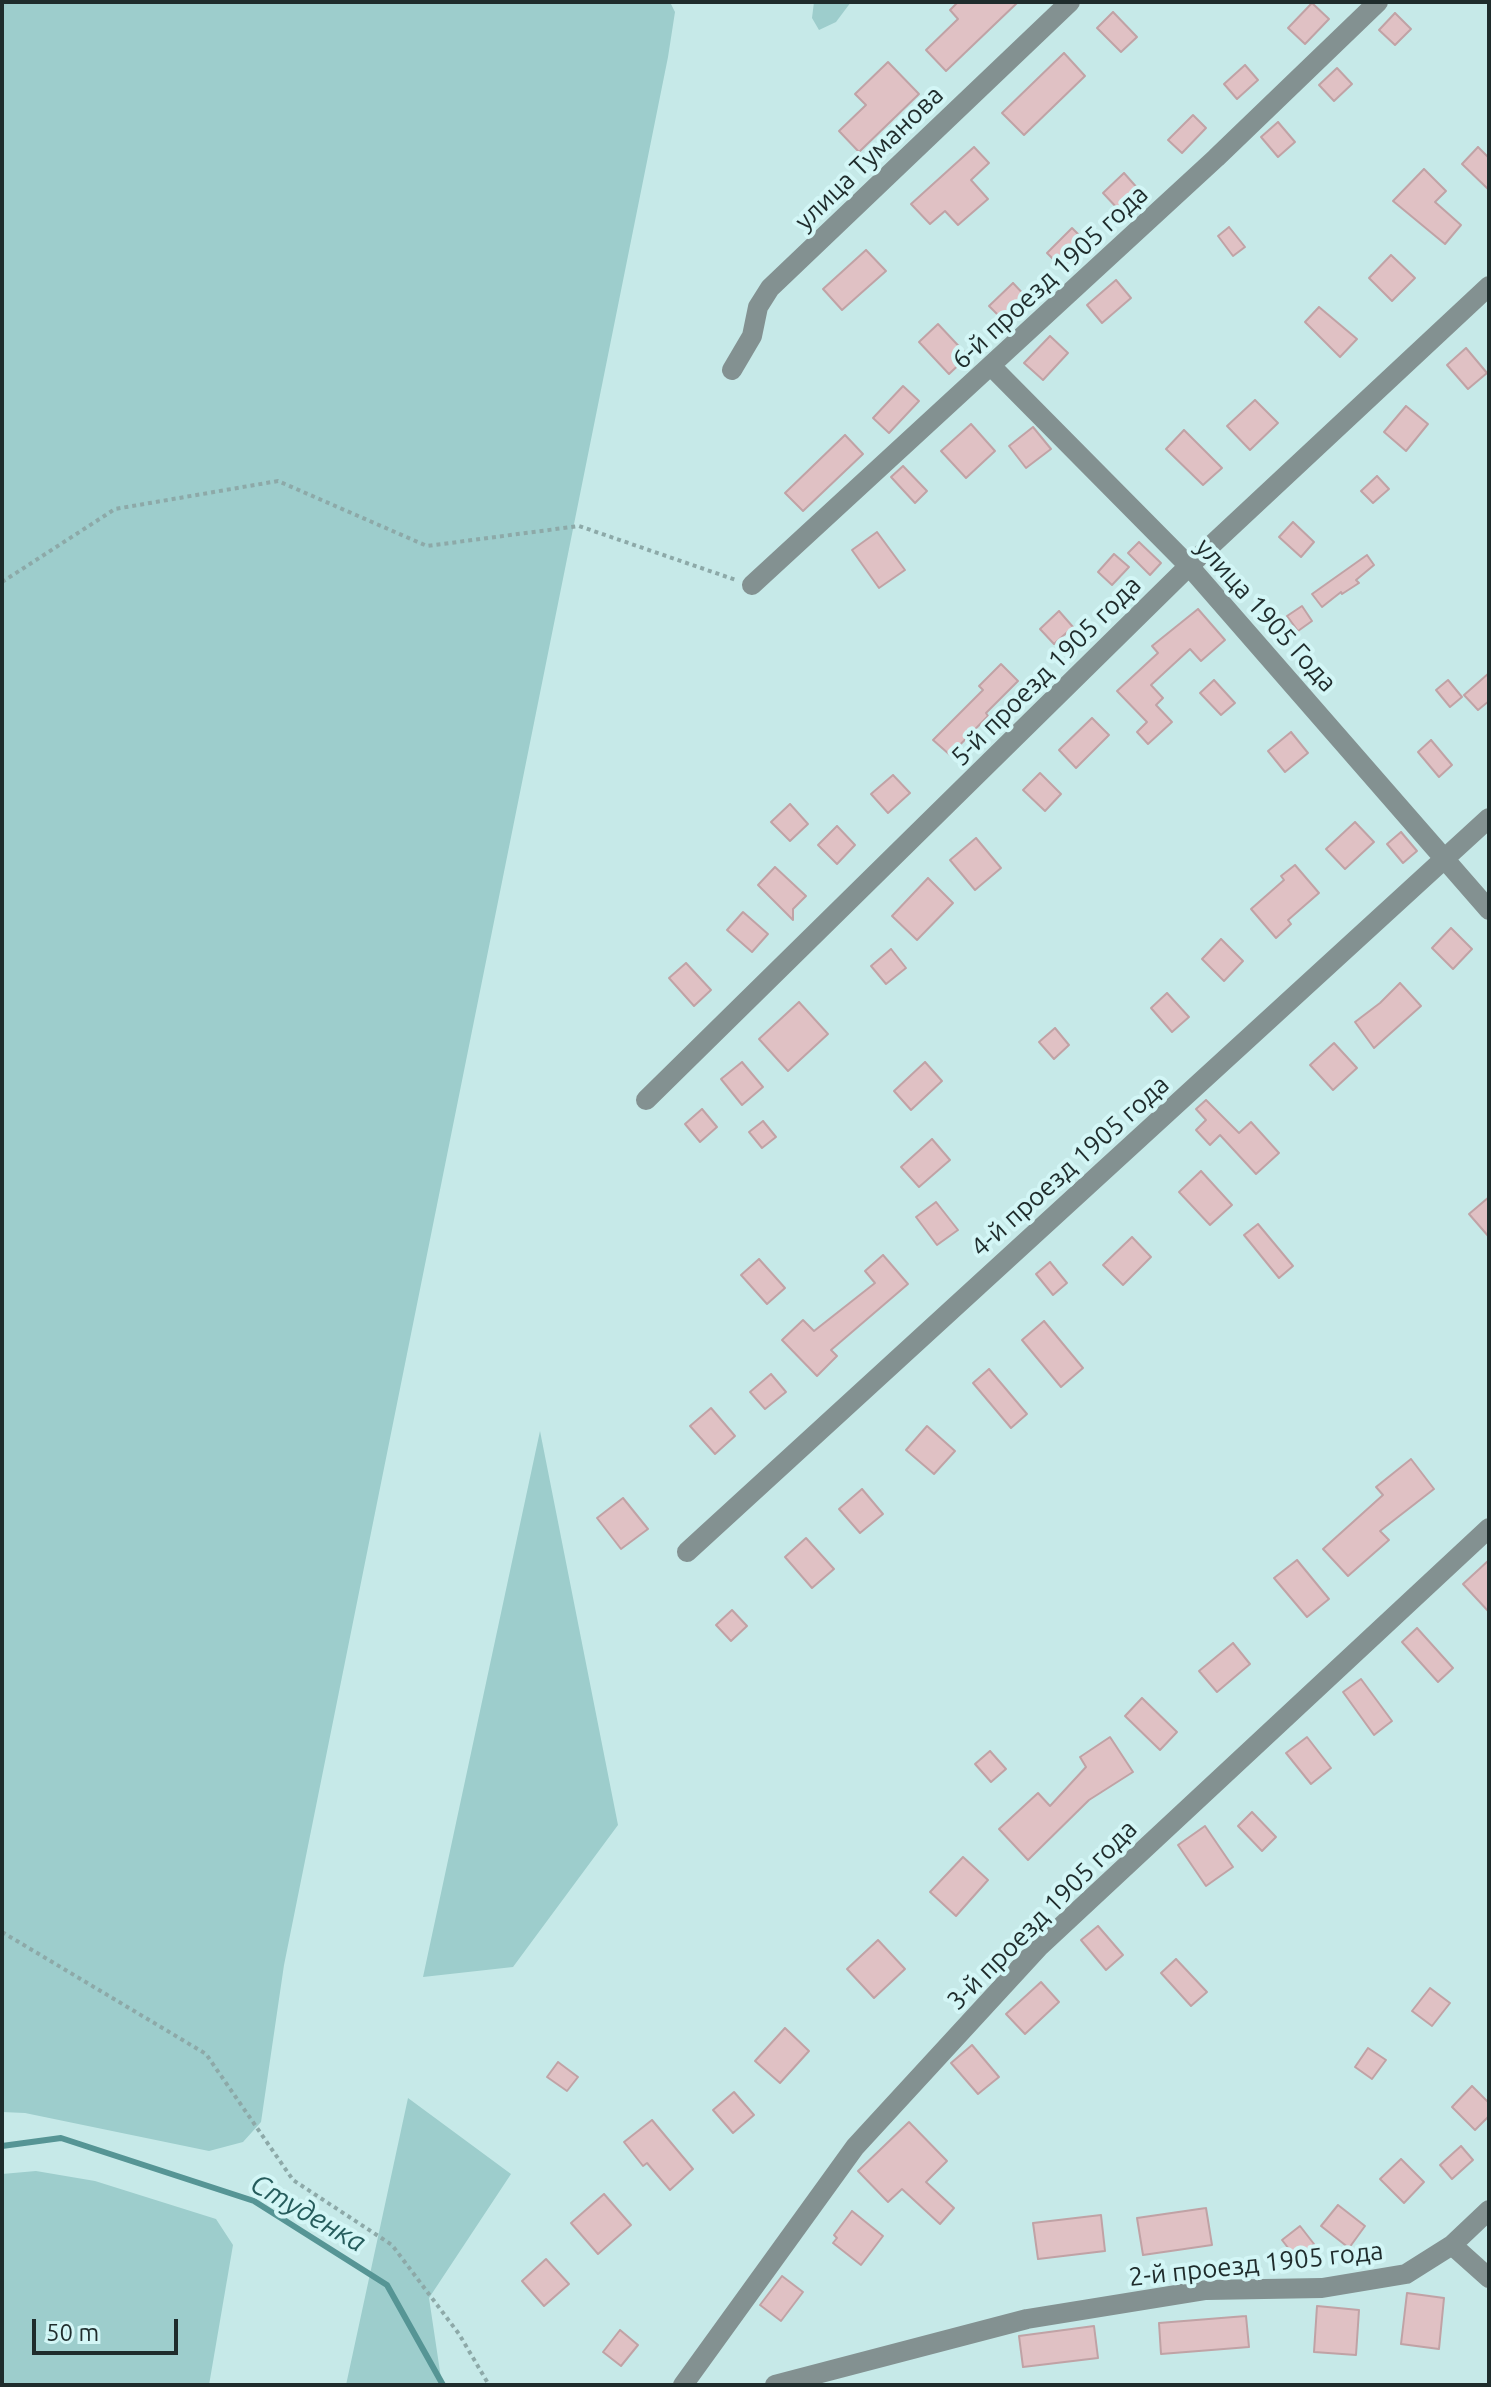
<!DOCTYPE html>
<meta charset="utf-8">
<style>
body{margin:0}
#map{position:relative;width:1491px;height:2387px;overflow:hidden;background:#c6e9e8;font-family:Ubuntu,sans-serif}
canvas{display:block}
.frame{position:absolute;inset:0;border:4px solid #1f2c2c;pointer-events:none}
.scale{position:absolute;left:32px;top:2319px;width:146px;height:36px;box-sizing:border-box;border:4px solid #1f2c2c;border-top:0;padding-left:10px;font-size:24px;line-height:28px;white-space:nowrap;color:#1f2c2c;-webkit-text-stroke:6px #d3f6f6;paint-order:stroke}
</style>
<div id="map">
<canvas width="1491" height="2387"></canvas>
<div class="frame"></div>
<div class="scale">50 m</div>
</div>
<script>
const ctx = document.querySelector('canvas').getContext('2d');
ctx.lineJoin = 'round';
function fillPath(path, color) {
  ctx.fillStyle = color;
  ctx.fill(path, 'evenodd');
}
function toPath(rows) {
  const path = new Path2D();
  for (const r of rows) {
    path.moveTo(r[0], r[1]);
    for (let i = 2; i < r.length; i += 2) path.lineTo(r[i], r[i + 1]);
  }
  return path;
}
function stroke(path, color, width, dash) {
  ctx.strokeStyle = color;
  ctx.lineWidth = width;
  ctx.lineCap = dash ? 'butt' : 'round';
  ctx.setLineDash(dash || []);
  ctx.stroke(path);
}
function write(font, color, halo, rows, align = 'center') {
  ctx.font = font + ' Ubuntu,sans-serif';
  ctx.lineWidth = 8;
  ctx.setLineDash([]);
  ctx.textBaseline = 'middle';
  ctx.strokeStyle = halo;
  ctx.fillStyle = color;
  for (const [text, x, y, turn = 0] of rows) {
    ctx.save();
    ctx.translate(x, y);
    ctx.rotate((+turn || 0) * Math.PI / 180);
    ctx.textAlign = isNaN(turn) ? turn : align;
    if (halo) ctx.strokeText(text, 0, 0);
    ctx.fillText(text, 0, 0);
    ctx.restore();
  }
}
fillPath(toPath([
 [2,2,670,2,675,12,668,57,284,1965,261,2122,243,2142,209,2151,25,2113,2,2112],
 [814,2,851,2,836,22,819,30,812,18],
 [540,1431,618,1825,513,1967,423,1977],
 [408,2098,511,2174,429,2298,442,2385,346,2385],
 [36,2171,95,2181,216,2219,233,2245,209,2385,2,2385,2,2174]
]), '#9dcdcc');
stroke(toPath([
 [2,2146,61,2138,254,2201,387,2285,443,2385]
]), '#569595', 6);
const building = toPath([
 [958,2,1018,2,946,71,926,50,958,19,950,10,958,2],
 [1312,3,1329,19,1305,44,1288,28,1312,3],
 [1113,12,1137,37,1121,52,1097,28,1113,12],
 [1395,13,1411,29,1395,45,1379,30,1395,13],
 [1064,53,1085,76,1024,135,1002,113,1064,53],
 [888,62,919,94,859,152,839,131,866,105,855,94,888,62],
 [1245,65,1258,80,1237,99,1224,84,1245,65],
 [1337,68,1352,84,1334,101,1319,85,1337,68],
 [1193,115,1206,128,1182,153,1168,140,1193,115],
 [1278,122,1295,142,1278,157,1261,137,1278,122],
 [974,147,989,163,971,180,988,199,958,225,945,211,930,224,911,204,974,147],
 [1478,147,1489,158,1489,190,1462,164,1478,147],
 [1424,169,1446,191,1435,202,1461,225,1445,244,1393,201,1424,169],
 [1124,173,1139,190,1118,209,1103,193,1124,173],
 [1229,227,1245,247,1233,256,1218,236,1229,227],
 [1072,228,1087,243,1062,268,1047,253,1072,228],
 [866,250,886,271,842,310,823,289,866,250],
 [1391,255,1415,278,1392,301,1369,278,1391,255],
 [1116,280,1131,298,1102,323,1087,305,1116,280],
 [1013,283,1028,299,1005,322,989,306,1013,283],
 [1319,307,1357,339,1340,357,1305,322,1319,307],
 [938,324,968,356,949,374,919,342,938,324],
 [1050,336,1068,353,1043,380,1024,363,1050,336],
 [1466,348,1487,373,1468,389,1447,365,1466,348],
 [903,386,919,401,889,433,873,418,903,386],
 [1255,400,1278,423,1250,450,1227,426,1255,400],
 [1406,406,1428,424,1406,451,1384,432,1406,406],
 [971,424,995,451,966,478,941,451,971,424],
 [1033,427,1051,449,1026,468,1009,446,1033,427],
 [1184,430,1222,468,1203,485,1166,449,1184,430],
 [845,435,863,454,803,511,785,493,845,435],
 [903,466,927,491,915,503,891,477,903,466],
 [1377,476,1389,489,1373,503,1361,491,1377,476],
 [1293,522,1314,542,1301,557,1279,537,1293,522],
 [877,532,905,570,879,588,852,550,877,532],
 [1139,542,1161,563,1150,575,1128,553,1139,542],
 [1114,554,1129,567,1112,585,1098,572,1114,554],
 [1367,555,1374,565,1356,580,1359,583,1342,594,1341,592,1322,607,1312,594,1367,555],
 [1302,606,1312,621,1298,631,1287,616,1302,606],
 [1198,609,1225,640,1201,661,1190,649,1151,685,1163,698,1156,705,1172,722,1148,744,1137,732,1147,722,1117,691,1158,653,1152,646,1198,609],
 [1059,611,1073,627,1054,644,1040,629,1059,611],
 [1001,664,1018,681,986,713,988,716,950,755,933,740,983,690,979,686,1001,664],
 [1489,673,1489,701,1478,710,1464,695,1489,673],
 [1214,680,1235,703,1221,715,1200,693,1214,680],
 [1448,680,1462,697,1450,707,1436,690,1448,680],
 [1092,718,1109,735,1076,768,1059,750,1092,718],
 [1291,732,1308,753,1285,772,1268,751,1291,732],
 [1431,740,1452,765,1439,777,1418,752,1431,740],
 [1040,773,1061,794,1045,811,1023,790,1040,773],
 [893,775,910,793,888,813,871,794,893,775],
 [790,804,808,824,790,841,771,822,790,804],
 [1355,822,1374,842,1345,869,1326,849,1355,822],
 [837,826,855,845,837,864,818,845,837,826],
 [1401,832,1417,851,1403,863,1387,844,1401,832],
 [976,838,1001,868,975,890,950,860,976,838],
 [1295,865,1319,893,1288,920,1291,924,1276,938,1251,909,1284,880,1281,876,1295,865],
 [775,867,806,896,793,909,793,920,758,885,775,867],
 [928,878,953,903,917,940,892,916,928,878],
 [743,912,768,934,752,952,727,930,743,912],
 [1451,928,1472,949,1453,969,1432,948,1451,928],
 [1221,939,1243,961,1224,981,1202,959,1221,939],
 [891,949,906,968,886,984,871,966,891,949],
 [686,963,711,990,694,1006,669,978,686,963],
 [1400,983,1421,1006,1374,1048,1355,1022,1380,1003,1400,983],
 [1167,993,1189,1017,1172,1032,1151,1008,1167,993],
 [799,1002,828,1034,788,1071,759,1039,799,1002],
 [1055,1028,1069,1045,1054,1059,1039,1042,1055,1028],
 [1334,1043,1357,1068,1333,1090,1310,1065,1334,1043],
 [742,1062,763,1087,742,1105,721,1079,742,1062],
 [925,1062,942,1081,911,1110,894,1091,925,1062],
 [1206,1100,1239,1133,1251,1122,1279,1153,1256,1174,1220,1135,1210,1145,1196,1130,1206,1120,1196,1109,1206,1100],
 [702,1109,717,1127,700,1142,685,1124,702,1109],
 [763,1121,776,1137,762,1148,749,1132,763,1121],
 [932,1139,950,1160,919,1187,901,1167,932,1139],
 [1201,1171,1232,1205,1210,1225,1179,1192,1201,1171],
 [1489,1197,1489,1237,1469,1214,1489,1197],
 [936,1202,958,1230,937,1245,916,1217,936,1202],
 [1258,1224,1293,1266,1279,1278,1244,1235,1258,1224],
 [1132,1237,1151,1257,1123,1285,1103,1265,1132,1237],
 [883,1255,908,1284,831,1350,837,1356,817,1376,782,1340,803,1320,814,1331,875,1283,865,1271,883,1255],
 [759,1259,785,1288,767,1304,741,1275,759,1259],
 [1050,1262,1067,1283,1053,1295,1036,1274,1050,1262],
 [1044,1321,1083,1368,1061,1387,1022,1340,1044,1321],
 [989,1369,1027,1414,1011,1428,973,1383,989,1369],
 [771,1374,786,1392,765,1409,750,1392,771,1374],
 [711,1408,735,1436,715,1454,690,1426,711,1408],
 [927,1426,955,1451,934,1474,906,1450,927,1426],
 [1411,1459,1434,1489,1380,1531,1389,1540,1348,1576,1323,1549,1383,1495,1376,1487,1411,1459],
 [862,1489,883,1514,860,1533,839,1509,862,1489],
 [623,1498,648,1529,621,1549,597,1518,623,1498],
 [806,1538,834,1569,812,1588,785,1557,806,1538],
 [1297,1560,1329,1599,1307,1617,1274,1578,1297,1560],
 [1489,1560,1489,1612,1463,1584,1489,1560],
 [732,1610,747,1626,731,1641,716,1625,732,1610],
 [1417,1628,1453,1668,1438,1682,1402,1642,1417,1628],
 [1233,1643,1250,1664,1217,1692,1199,1671,1233,1643],
 [1361,1679,1392,1721,1374,1735,1343,1692,1361,1679],
 [1142,1698,1177,1732,1160,1750,1125,1716,1142,1698],
 [1110,1737,1133,1772,1089,1800,1028,1860,999,1829,1038,1793,1050,1806,1086,1767,1080,1757,1110,1737],
 [1307,1737,1331,1768,1311,1784,1286,1753,1307,1737],
 [990,1751,1006,1769,991,1782,975,1764,990,1751],
 [1252,1812,1276,1837,1262,1851,1238,1826,1252,1812],
 [1205,1826,1233,1867,1206,1886,1178,1845,1205,1826],
 [963,1857,988,1880,956,1916,930,1892,963,1857],
 [1098,1926,1123,1955,1106,1970,1081,1940,1098,1926],
 [878,1940,905,1969,874,1998,847,1969,878,1940],
 [1176,1959,1207,1992,1191,2006,1161,1973,1176,1959],
 [1041,1982,1059,2002,1025,2034,1006,2014,1041,1982],
 [1430,1988,1450,2003,1432,2026,1412,2011,1430,1988],
 [785,2028,809,2051,780,2083,755,2061,785,2028],
 [972,2045,999,2077,978,2094,951,2063,972,2045],
 [1368,2048,1386,2060,1372,2079,1355,2067,1368,2048],
 [558,2062,578,2077,567,2091,547,2077,558,2062],
 [1472,2086,1489,2103,1489,2116,1475,2130,1452,2107,1472,2086],
 [734,2092,754,2115,733,2133,713,2110,734,2092],
 [652,2120,693,2169,670,2190,647,2163,643,2166,624,2142,652,2120],
 [909,2122,947,2161,926,2182,954,2208,940,2224,902,2189,888,2202,858,2171,909,2122],
 [1461,2146,1473,2160,1452,2179,1440,2165,1461,2146],
 [1401,2159,1424,2182,1404,2203,1380,2179,1401,2159],
 [604,2194,631,2225,598,2254,571,2223,604,2194],
 [1338,2205,1365,2226,1349,2248,1321,2226,1338,2205],
 [1206,2208,1212,2245,1143,2255,1137,2218,1206,2208],
 [852,2211,883,2236,861,2265,833,2243,837,2238,834,2235,852,2211],
 [1101,2215,1105,2251,1038,2259,1033,2223,1101,2215],
 [1300,2226,1314,2244,1296,2258,1282,2240,1300,2226],
 [546,2259,569,2284,544,2306,522,2281,546,2259],
 [782,2276,803,2292,781,2321,760,2305,782,2276],
 [1407,2293,1444,2298,1439,2349,1401,2344,1407,2293],
 [1317,2306,1359,2310,1356,2355,1314,2352,1317,2306],
 [1246,2316,1249,2347,1161,2354,1159,2323,1246,2316],
 [1094,2326,1098,2358,1023,2367,1019,2336,1094,2326],
 [620,2330,638,2345,621,2366,603,2352,620,2330]
]);
fillPath(building, '#e0c1c4');
stroke(building, '#c0a2a5', 2);
stroke(toPath([
 [2,582,115,509,278,481,427,546,579,526,736,580],
 [2,1932,206,2054,293,2180,392,2245,459,2334,489,2385]
]), '#8da9a8', 4, [4, 4]);
stroke(toPath([
 [992,367,1189,566,1489,910],
 [732,370,752,336,758,307,770,288,1070,2],
 [752,585,1216,158,1378,2],
 [646,1100,1189,566,1489,286],
 [687,1552,1489,818],
 [1452,2245,1489,2278],
 [683,2385,855,2147,1039,1947,1489,1528],
 [775,2385,1027,2319,1206,2290,1322,2288,1406,2274,1452,2245,1489,2210]
]), '#839191', 20);
write('26px', '#1f2c2c', '#d3f6f6', [
 ["улица Туманова",869,158,-44],
 ["6-й проезд 1905 года",1050,277,-43],
 ["улица 1905 Года",1266,615,48],
 ["5-й проезд 1905 года",1046,671,-45],
 ["4-й проезд 1905 года",1070,1166,-42],
 ["3-й проезд 1905 года",1042,1915,-45],
 ["2-й проезд 1905 года",1256,2264,-6]
]);
write('italic 28px', '#255c5c', '#d3f6f6', [
 ["Студенка",308,2213,30]
]);
</script>
